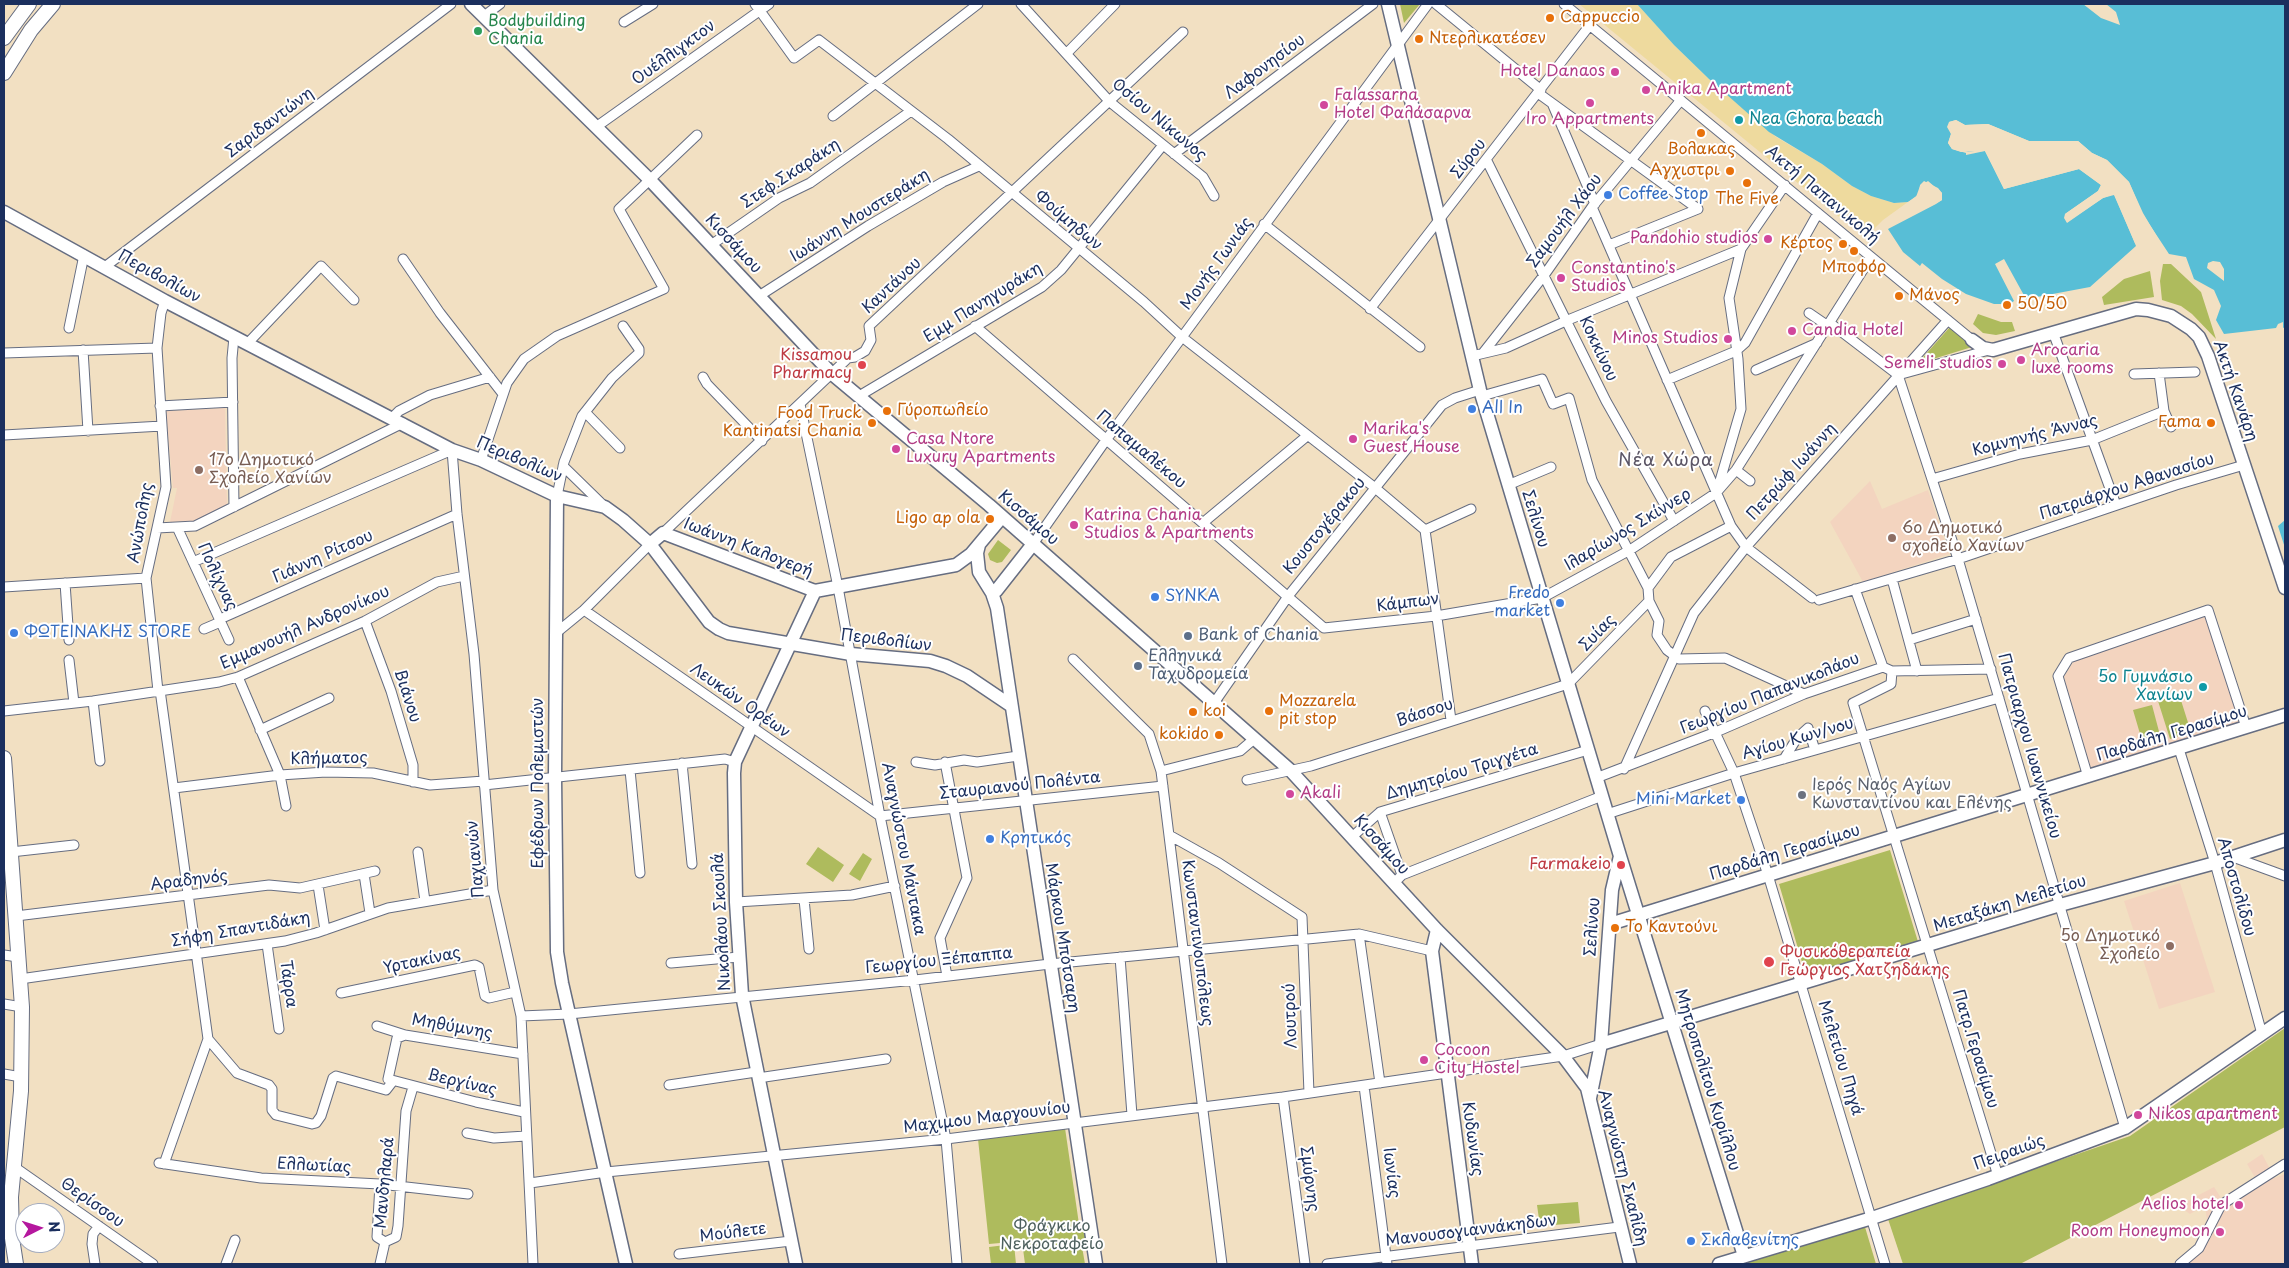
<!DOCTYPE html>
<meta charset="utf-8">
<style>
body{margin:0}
#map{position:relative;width:2289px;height:1268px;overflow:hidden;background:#f2e0c2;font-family:"Playpen Sans",sans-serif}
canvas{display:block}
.frame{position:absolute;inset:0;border:5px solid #1b2f5e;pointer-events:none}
.north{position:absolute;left:15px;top:1203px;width:50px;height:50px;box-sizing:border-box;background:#fff;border:1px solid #a4acbf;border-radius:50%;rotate:85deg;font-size:14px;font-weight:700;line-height:20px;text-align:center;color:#1b2f5e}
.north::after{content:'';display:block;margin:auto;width:18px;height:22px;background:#b5179e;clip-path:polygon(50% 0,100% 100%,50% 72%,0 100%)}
</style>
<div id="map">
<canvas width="2289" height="1268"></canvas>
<div class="frame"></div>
<div class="north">N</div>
</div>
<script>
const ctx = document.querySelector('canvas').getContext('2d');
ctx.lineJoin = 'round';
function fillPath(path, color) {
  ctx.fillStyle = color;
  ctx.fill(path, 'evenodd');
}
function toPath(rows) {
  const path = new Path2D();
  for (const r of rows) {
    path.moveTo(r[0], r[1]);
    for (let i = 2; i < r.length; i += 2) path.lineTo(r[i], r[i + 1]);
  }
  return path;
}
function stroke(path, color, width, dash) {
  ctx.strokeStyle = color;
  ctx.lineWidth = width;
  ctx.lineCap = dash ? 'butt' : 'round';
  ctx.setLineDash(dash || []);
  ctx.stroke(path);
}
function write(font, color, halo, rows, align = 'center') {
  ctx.font = font + ' "Playpen Sans",sans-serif';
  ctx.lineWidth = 4;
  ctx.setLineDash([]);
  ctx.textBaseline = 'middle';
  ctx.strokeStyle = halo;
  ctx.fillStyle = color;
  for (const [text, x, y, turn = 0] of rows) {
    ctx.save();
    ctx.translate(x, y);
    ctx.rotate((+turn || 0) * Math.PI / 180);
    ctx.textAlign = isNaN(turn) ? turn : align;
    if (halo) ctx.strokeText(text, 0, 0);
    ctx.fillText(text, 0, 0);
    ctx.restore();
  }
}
fillPath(toPath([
 [225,408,227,505,194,521,170,522,177,488,173,488,166,411],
 [1870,481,1882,509,1928,490,1949,554,1863,582,1830,522],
 [2205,616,2241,725,2095,770,2091,768,2064,677,2074,661],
 [2180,883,2215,992,2159,1009,2124,901],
 [2262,1154,2275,1178,2285,1174,2285,1264,2171,1264,2181,1260,2194,1248,2207,1220,2205,1206,2190,1214,2178,1206,2214,1187,2225,1204,2259,1184,2247,1164]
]), '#f3d4bf');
fillPath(toPath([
 [1400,4,1420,4,1404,23],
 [2163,264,2171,264,2201,292,2216,339,2192,314,2181,306,2162,300,2160,281],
 [2150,271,2154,297,2104,305,2102,297,2124,279],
 [1978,314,2001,322,2012,322,2015,331,1996,335,1983,333,1973,324],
 [1950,327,1972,347,1917,364],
 [998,540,1011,550,1002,562,997,563,990,560,988,554],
 [2179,694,2191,732,2170,739,2158,701],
 [2152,705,2161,739,2143,744,2133,710],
 [818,847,844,865,833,882,806,864],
 [1890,850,1919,945,1807,979,1779,884],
 [863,853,872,859,860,881,849,874],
 [2285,1028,2285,1127,2020,1264,1903,1264,1888,1219,2130,1136],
 [1065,1128,1080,1231,1085,1231,1086,1240,1081,1241,1085,1264,1025,1264,1022,1241,989,1244,978,1139],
 [1578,1202,1580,1223,1540,1226,1537,1205],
 [1865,1227,1876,1264,1740,1264],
 [1014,1244,1016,1264,991,1264,989,1247]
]), '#aebb5d');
fillPath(toPath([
 [1579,4,1637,4,1674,45,1709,79,1776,137,1822,164,1852,186,1871,196,1894,203,1908,202,1883,220,1865,238]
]), '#eeda9e');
fillPath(toPath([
 [1637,4,2083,4,2101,18,2120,25,2116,12,2106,4,2285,4,2285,327,2283,328,2283,322,2278,324,2276,328,2224,334,2216,320,2221,306,2214,290,2194,279,2186,257,2169,254,2142,213,2129,182,2107,160,2092,153,2078,141,2029,141,1988,124,1965,125,1956,120,1949,122,1951,134,1948,143,1952,149,1961,152,1985,151,2004,189,2079,169,2101,185,2098,191,2065,214,2067,222,2103,198,2114,194,2136,246,2090,287,2026,299,2004,259,1995,264,2014,301,2009,304,1994,304,1966,294,1942,279,1922,263,1920,266,1903,252,1888,229,1936,204,1942,200,1942,193,1928,181,1920,186,1916,197,1908,202,1894,203,1871,196,1852,186,1822,164,1769,132,1709,79,1674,45],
 [2213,261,2220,262,2224,269,2224,281,2207,268,2208,263],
 [2285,520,2285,548,2278,526]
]), '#58bed6');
fillPath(toPath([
 [1956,120,1965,125,1988,124,2029,141,2078,141,2092,153,2107,160,2129,182,2143,213,2169,257,2143,219,2127,183,2119,174,2105,162,2090,155,2077,143,2029,144,1988,127,1965,127,1955,123,1950,127,1953,134,1951,143,1954,147,1968,152,1987,149,2006,186,2080,167,2104,186,2100,192,2067,216,2068,219,2102,196,2115,192,2138,245,2135,243,2114,195,2103,198,2067,223,2064,218,2065,214,2098,191,2101,185,2079,169,2004,189,1985,151,1966,155,1966,153,1952,149,1948,143,1951,134,1947,127,1949,122],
 [1924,181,1938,188,1942,193,1942,200,1927,208,1926,206,1939,198,1940,195,1934,188,1925,184,1919,197,1904,205,1919,194,1920,185]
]), '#f2e0c2');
const street = toPath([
 [755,4,794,58,819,40,948,139,1144,302,1182,337,1374,487,1425,530,1451,720],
 [1021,4,1110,102,1203,177,1214,196],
 [1436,4,1541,90],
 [1564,4,1972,340],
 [484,16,500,4],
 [624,22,653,4],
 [1067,53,1115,4],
 [1538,93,1698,209,1609,245],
 [1552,103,1595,204],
 [833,116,978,4],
 [596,127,769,4],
 [1174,154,1373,4],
 [1487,161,1606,401,1674,521],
 [1592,207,1731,526,1746,547,1812,598],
 [1264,224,1420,347],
 [711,245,779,198,810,183,911,111],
 [403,259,440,313,503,394],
 [106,266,451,4],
 [759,296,868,226,943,182,979,166],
 [1370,309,1590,25],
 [1809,313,1828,326],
 [1830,323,1898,375],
 [975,326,1324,628,1436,616,1542,598,1630,550,1716,493,1736,470,1871,257],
 [69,328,84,255],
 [2053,332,2116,505],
 [247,344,321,266,354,300],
 [83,350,88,431],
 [4,353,157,348],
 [1483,353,1545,274,1592,207,1681,100],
 [1472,356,1506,348,1568,320,1741,249,1785,185],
 [1756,370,1817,343],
 [2134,374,2195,372],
 [1898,375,1958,559,2125,1128],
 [1898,375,1989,350],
 [703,377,707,384,762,441],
 [1667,380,1736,351,1745,343,1818,213],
 [859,396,1042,287,1061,270,1163,145],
 [1482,396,1542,379,1553,404,1569,398,1592,480,1648,588,1649,601,1659,621,1657,635,1667,650,1679,659,1725,658,1804,694],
 [800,404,838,587,880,816,946,1139,957,1264],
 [160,406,233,402],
 [2164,411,2171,427],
 [585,412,620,448],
 [392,418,399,411,430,395,490,377],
 [4,435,162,426],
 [481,460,507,383,524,359,557,336,664,289,619,209,697,135],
 [563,466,605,507],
 [1736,470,1750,481],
 [1932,479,2020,454,2092,440,2164,411,2159,373],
 [1508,485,1551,467],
 [1717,491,1741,409,1738,359,1729,298,1741,249],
 [557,496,564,462,582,416,612,378,639,353,639,349,623,326],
 [234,507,232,358,234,337],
 [1204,522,1307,436],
 [177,527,229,640],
 [157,528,195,526,403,423],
 [1425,530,1471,509],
 [663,533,848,358,855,357,865,351,871,340,869,326,1183,32],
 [1033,544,1106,440,1428,4],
 [193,562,452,450,457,514,474,654,493,890,521,1016,533,1264],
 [1892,579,1917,671],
 [65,583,69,640],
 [4,587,146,578],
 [1648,588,1671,557,1731,526],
 [1855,589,1883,667],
 [1819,600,1958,559,2176,485,2244,465],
 [584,610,880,816],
 [365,621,391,691,413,765,413,782],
 [204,629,218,623,220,619,457,514],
 [556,633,584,610,650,544],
 [1909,640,1976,619],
 [1073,659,1149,734,1161,771,1222,1264],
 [69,660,74,703],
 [1892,671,1891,684,1853,703,1998,1176],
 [238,677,280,775,286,806],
 [160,690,208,1039,164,1164],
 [158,691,146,578,166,487,157,348,161,313,165,301],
 [93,701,100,761],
 [1214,703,1289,595,1442,405,1455,398,1480,390],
 [4,711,93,701,219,682,238,677,365,621,437,582,464,576],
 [1705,711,1734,773,1768,875,1885,1264],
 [260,730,329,698],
 [2179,749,2215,863,2262,1034],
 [1784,759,1797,738,1808,728,1815,750],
 [916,762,935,765,964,760,977,762,1018,756],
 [945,762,967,878,940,938,947,976],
 [682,763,692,864],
 [1624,769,1694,613,1746,547,1948,320],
 [630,770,640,873],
 [1161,771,1240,751,1254,739],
 [2088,777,2058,676,2069,658,2208,610,2246,727],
 [1596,778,1716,732,1804,694,1883,667,1892,671,1991,669],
 [1247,780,1311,766,1568,684,1649,601],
 [484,785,725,759,735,762],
 [174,788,280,775,326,772,373,773,430,785,484,781],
 [1380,812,1402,875],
 [1607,814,1734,773,1999,698],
 [880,816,1163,786],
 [1169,835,1219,863,1302,917,1309,1093],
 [1353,836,1380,812,1588,750],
 [11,852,74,845],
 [418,852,425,901],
 [2233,857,2285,876],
 [364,874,370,913],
 [1394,883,1402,875,1602,796],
 [318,885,325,930],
 [804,899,809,949],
 [736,902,852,895,895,886],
 [16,916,269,885,300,888,375,871],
 [1359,934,1380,1083],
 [267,944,279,1029],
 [4,955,18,957],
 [1120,957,1132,1115],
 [671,963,739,957],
 [20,979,285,941,316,933,388,908,493,890],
 [341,993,475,965,479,967,485,996,489,998,515,992],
 [4,1004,22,1007],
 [521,1016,569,1014,915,980,1050,964,1359,934,1432,951],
 [377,1026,405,1035,523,1054],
 [405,1035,397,1038,388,1079,476,1102,524,1112],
 [208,1039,237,1073,269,1085,272,1089,272,1110,276,1115,312,1124,316,1123,321,1116,333,1078,336,1076,386,1090,393,1081],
 [4,1074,21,1077],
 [758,1078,886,1059],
 [669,1085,756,1072],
 [1364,1086,1387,1264],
 [1283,1097,1305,1264],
 [467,1133,494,1138,526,1136],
 [159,1163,261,1178,380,1184,468,1194],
 [13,1166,153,1264],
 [530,1183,606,1172,946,1139,1283,1097,1563,1056,1601,1044],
 [380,1184,377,1237,385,1242,396,1237,398,1226,406,1111,413,1087],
 [679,1254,791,1241],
 [95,1264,92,1244,93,1234,99,1226],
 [226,1264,235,1240],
 [380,1264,385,1242],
 [1327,1264,1619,1227],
 [2180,1264,2199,1248,2221,1205,2285,1164]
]);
const secondary = toPath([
 [471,4,649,179,832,374,989,505,1290,770,1437,930,1563,1056,1587,1088,1630,1264],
 [1388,4,1480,390,1620,856,1744,1256],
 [4,212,165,301,452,450,481,460,557,496,605,507,623,520,650,544,709,622,719,629,728,633,851,654,930,661,946,666,967,676,1010,705],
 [1972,340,1983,348,1993,350,2136,309,2148,310,2171,316,2191,329,2199,337,2208,356,2285,588],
 [557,496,555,777,557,952,562,983,626,1264],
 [650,544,663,533,815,591,956,565,971,554,1002,517],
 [979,545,977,553,979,572,992,593,997,608,1096,1264],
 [996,591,1033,544],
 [1610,924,2285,715],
 [1437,930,1432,951,1472,1264],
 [1601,1044,2060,905,2215,863,2285,840],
 [1590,1098,1601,1044,1612,890,1620,856],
 [796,1264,742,995,736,902,734,773,735,762,815,591],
 [1719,1264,1872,1218,1988,1179,2125,1128,2285,1018]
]);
const primary = toPath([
 [4,38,29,4],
 [4,73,31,30,53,4],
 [4,758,22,1007,21,1091,11,1197,12,1238,16,1264]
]);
stroke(street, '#666d81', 11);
stroke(secondary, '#666d81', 15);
stroke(primary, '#666d81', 16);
stroke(street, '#fff', 9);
stroke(secondary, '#fff', 12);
stroke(primary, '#fff', 14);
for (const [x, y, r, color] of [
 [1550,18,5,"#e8710a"],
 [478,31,5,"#2e9e5b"],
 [1419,39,5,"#e8710a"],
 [1615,72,5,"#d1479c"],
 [1646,90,5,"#d1479c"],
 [1590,103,5,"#d1479c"],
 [1324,105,5,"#d1479c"],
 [1739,120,5,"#0f9aa8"],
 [1701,133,5,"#e8710a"],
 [1730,171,5,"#e8710a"],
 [1747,183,5,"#e8710a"],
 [1608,195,5,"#3f7fe0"],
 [1768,239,5,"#d1479c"],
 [1843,244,5,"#e8710a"],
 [1854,251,5,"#e8710a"],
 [1561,278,5,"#d1479c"],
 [1899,296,5,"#e8710a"],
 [2007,305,5,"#e8710a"],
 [1792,331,5,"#d1479c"],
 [1728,339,5,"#d1479c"],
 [2021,360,5,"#d1479c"],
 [2002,364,5,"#d1479c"],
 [862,365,5,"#e0444e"],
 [1472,409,5,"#3f7fe0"],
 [887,411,5,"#e8710a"],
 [872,423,5,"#e8710a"],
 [2211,423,5,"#e8710a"],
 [1353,439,5,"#d1479c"],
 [896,449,5,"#d1479c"],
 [199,470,5,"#8d6e63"],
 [990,519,5,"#e8710a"],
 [1074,525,5,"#d1479c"],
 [1892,538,5,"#8d6e63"],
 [1155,597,5,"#3f7fe0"],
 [1560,603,5,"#3f7fe0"],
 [14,633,5,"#3f7fe0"],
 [1188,636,5,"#5c6f8a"],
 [1138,666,5,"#5c6f8a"],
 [2203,687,5,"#0f9aa8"],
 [1269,711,5,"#e8710a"],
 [1193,712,5,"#e8710a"],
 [1219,735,5,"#e8710a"],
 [1290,794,5,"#d1479c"],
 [1802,795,5,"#6b7280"],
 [1741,800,5,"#3f7fe0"],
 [990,839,5,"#3f7fe0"],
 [1621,865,5,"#e0444e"],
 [1615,928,5,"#e8710a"],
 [2170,946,5,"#8d6e63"],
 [1769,962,6,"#e0444e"],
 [1424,1060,5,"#d1479c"],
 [2138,1115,5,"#d1479c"],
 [2239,1205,5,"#d1479c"],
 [2220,1232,5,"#d1479c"],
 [1691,1241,5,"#3f7fe0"]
]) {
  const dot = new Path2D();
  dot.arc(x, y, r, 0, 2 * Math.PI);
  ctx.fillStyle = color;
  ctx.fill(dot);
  stroke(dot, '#fff', 2);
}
write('16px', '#c56008', '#fff', [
 ["Cappuccio",1560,18],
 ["Ντερλικατέσεν",1429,39],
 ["Βολακας",1701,150,"center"],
 ["Αγχιστρι",1720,171,"right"],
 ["The Five",1747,200,"center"],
 ["Κέρτος",1833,244,"right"],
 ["Μποφόρ",1854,268,"center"],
 ["Μάνος",1909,296],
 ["50/50",2017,305],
 ["Γύροπωλείο",897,411],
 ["Food Truck",862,414,"right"],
 ["Kantinatsi Chania",862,432,"right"],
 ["Fama",2201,423,"right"],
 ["Ligo ap ola",980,519,"right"],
 ["Mozzarela",1279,702],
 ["pit stop",1279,720],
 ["koi",1203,712],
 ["kokido",1209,735,"right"],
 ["Το Καντούνι",1625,928]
], 'left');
write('16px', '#27864d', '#fff', [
 ["Bodybuilding",488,22],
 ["Chania",488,40]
], 'left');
write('16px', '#1b2f5e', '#fff', [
 ["Ουέλλιγκτον",674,53,-36],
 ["Λαφονησίου",1265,67,-37],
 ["Οσίου Νίκωνος",1159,120,40],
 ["Σαριδαντώνη",270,123,-37],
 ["Σύρου",1469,159,-52],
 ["Στεφ.Σκαράκη",791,174,-33],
 ["Ακτή Παπανικολή",1822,195,40],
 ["Ιωάννη Μουστεράκη",860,216,-32],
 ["Φούμηδων",1068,221,40],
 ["Σαμουήλ Χάου",1565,221,-53],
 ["Κισσάμου",733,244,47],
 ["Μονής Γωνιάς",1217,264,-54],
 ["Περιβολίων",159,277,29],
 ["Καντάνου",892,286,-43],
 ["Εμμ Πανηγυράκη",983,303,-32],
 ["Κοκκίνου",1598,349,65],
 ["Ακτή Κανάρη",2235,391,71],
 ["Κομνηνής Άννας",2035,436,-14],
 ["Παπαμαλέκου",1141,450,40],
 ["Περιβολίων",519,460,23],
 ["Πετρώφ Ιωάννη",1792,472,-48],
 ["Πατριάρχου Αθανασίου",2127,487,-18],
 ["Κισσάμου",1028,518,41],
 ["Σελίνου",1535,519,73],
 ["Ανώπολης",141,523,-80],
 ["Κουστογέρακου",1325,526,-51],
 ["Ιλαρίωνος Σκίννερ",1628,530,-31],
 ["Ιωάννη Καλογερή",748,548,21],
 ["Γιάννη Ρίτσου",323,557,-24],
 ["Πολίχνας",217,577,65],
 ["Κάμπων",1408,603,-7],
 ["Εμμανουήλ Ανδρονίκου",305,628,-24],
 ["Συίας",1598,633,-46],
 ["Περιβολίων",886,641,7],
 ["Γεωργίου Παπανικολάου",1770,694,-22],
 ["Βιάνου",407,696,72],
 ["Λευκών Ορέων",740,701,35],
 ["Βάσσου",1425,713,-18],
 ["Παρδάλη Γερασίμου",2172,734,-17],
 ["Αγίου Κων/νου",1798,739,-16],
 ["Πατριαρχου Ιωαννικείου",2029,746,74],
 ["Κλήματος",329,759,-1],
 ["Δημητρίου Τριγγέτα",1462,772,-17],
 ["Εφέδρων Πολεμιστών",539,783,-90],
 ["Σταυριανού Πολέντα",1020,786,-6],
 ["Κισσάμου",1381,845,48],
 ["Αναγνώστου Μάντακα",903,849,79],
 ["Παρδάλη Γερασίμου",1785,853,-17],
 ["Παχιανών",476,859,-95],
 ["Αραδηνός",189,881,-7],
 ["Αποστολίδου",2236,887,74],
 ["Μεταξάκη Μελετίου",2010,904,-17],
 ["Νικολάου Σκουλά",722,922,-93],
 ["Σελίνου",1593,927,-86],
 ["Σήφη Σπαντιδάκη",241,930,-10],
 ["Μάρκου Μπότσαρη",1062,938,81],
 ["Κωνσταντινουπόλεως",1197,943,83],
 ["Υρτακίνας",422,961,-12],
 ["Γεωργίου Ξέπαππα",939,961,-6],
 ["Τάρρα",288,984,82],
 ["Λουτρού",1291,1016,-92],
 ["Μηθύμνης",452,1027,10],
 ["Πατρ.Γερασίμου",1975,1049,73],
 ["Μελετίου Πηγά",1840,1058,73],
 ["Μητροπολίτου Κυρίλλου",1707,1080,73],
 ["Βεργίνας",462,1083,13],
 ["Μαχιμου Mαργουνίου",987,1118,-7],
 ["Κυδωνίας",1472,1139,82],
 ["Πειραιώς",2009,1153,-20],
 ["Ελλωτίας",314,1166,3],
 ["Αναγνώστη Σκαλίδη",1622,1168,76],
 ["Ιωνίας",1391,1173,83],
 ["Σμύρνης",1309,1179,83],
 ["Μανδηλαρά",385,1183,-85],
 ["Θερίσσου",92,1203,35],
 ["Μανουσογιαννάκηδων",1471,1231,-7],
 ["Μούλετε",733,1233,-7]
]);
write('16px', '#b23c85', '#fff', [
 ["Hotel Danaos",1605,72,"right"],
 ["Anika Apartment",1656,90],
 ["Falassarna",1334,96],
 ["Hotel Φαλάσαρνα",1334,114],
 ["Iro Appartments",1590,120,"center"],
 ["Pandohio studios",1758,239,"right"],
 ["Constantino's",1571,269],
 ["Studios",1571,287],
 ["Candia Hotel",1802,331],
 ["Minos Studios",1718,339,"right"],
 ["Arocaria",2031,351],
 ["luxe rooms",2031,369],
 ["Semeli studios",1992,364,"right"],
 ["Marika's",1363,430],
 ["Guest House",1363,448],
 ["Casa Ntore",906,440],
 ["Luxury Apartments",906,458],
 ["Katrina Chania",1084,516],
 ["Studios & Apartments",1084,534],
 ["Akali",1300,794],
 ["Cocoon",1434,1051],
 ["City Hostel",1434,1069],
 ["Nikos apartment",2148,1115],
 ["Aelios hotel",2229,1205,"right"],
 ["Room Honeymoon",2210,1232,"right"]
], 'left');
write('16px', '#0d838f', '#fff', [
 ["Nea Chora beach",1749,120],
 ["5ο Γυμνάσιο",2193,678,"right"],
 ["Χανίων",2193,696,"right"]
], 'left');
write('16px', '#366cbe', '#fff', [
 ["Coffee Stop",1618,195],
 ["All In",1482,409],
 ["Fredo",1550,594,"right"],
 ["market",1550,612,"right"],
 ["SYNKA",1165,597],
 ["ΦΩΤΕΙΝΑΚΗΣ STORE",24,633],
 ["Mini Market",1731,800,"right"],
 ["Κρητικός",1000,839],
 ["Σκλαβενίτης",1701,1241]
], 'left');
write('16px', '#be3a42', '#fff', [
 ["Kissamou",852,356],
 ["Pharmacy",852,374],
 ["Farmakeio",1611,865],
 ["Φυσικόθεραπεία",1780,953,"left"],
 ["Γεώργιος Χατζηδάκης",1780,971,"left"]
], 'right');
write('16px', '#785e54', '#fff', [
 ["17ο Δημοτικό",209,461],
 ["Σχολείο Χανίων",209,479],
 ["6ο Δημοτικό",1902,529],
 ["σχολείο Χανίων",1902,547],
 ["5ο Δημοτικό",2160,937,"right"],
 ["Σχολείο",2160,955,"right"]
], 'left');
write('16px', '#4e5e75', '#fff', [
 ["Bank of Chania",1198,636],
 ["Ελληνικά",1148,657],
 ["Ταχυδρομεία",1148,675]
], 'left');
write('16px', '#5b616d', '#fff', [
 ["Ιερός Ναός Αγίων",1812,786],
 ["Κωνσταντίνου και Ελένης",1812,804]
], 'left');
write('16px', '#4e605e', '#fff', [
 ["Φράγκικο",1052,1227],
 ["Νεκροταφείο",1052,1245]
]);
ctx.letterSpacing = '1px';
write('18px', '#5b5565', '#fff', [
 ["Νέα Χώρα",1666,461]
]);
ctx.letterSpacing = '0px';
</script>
